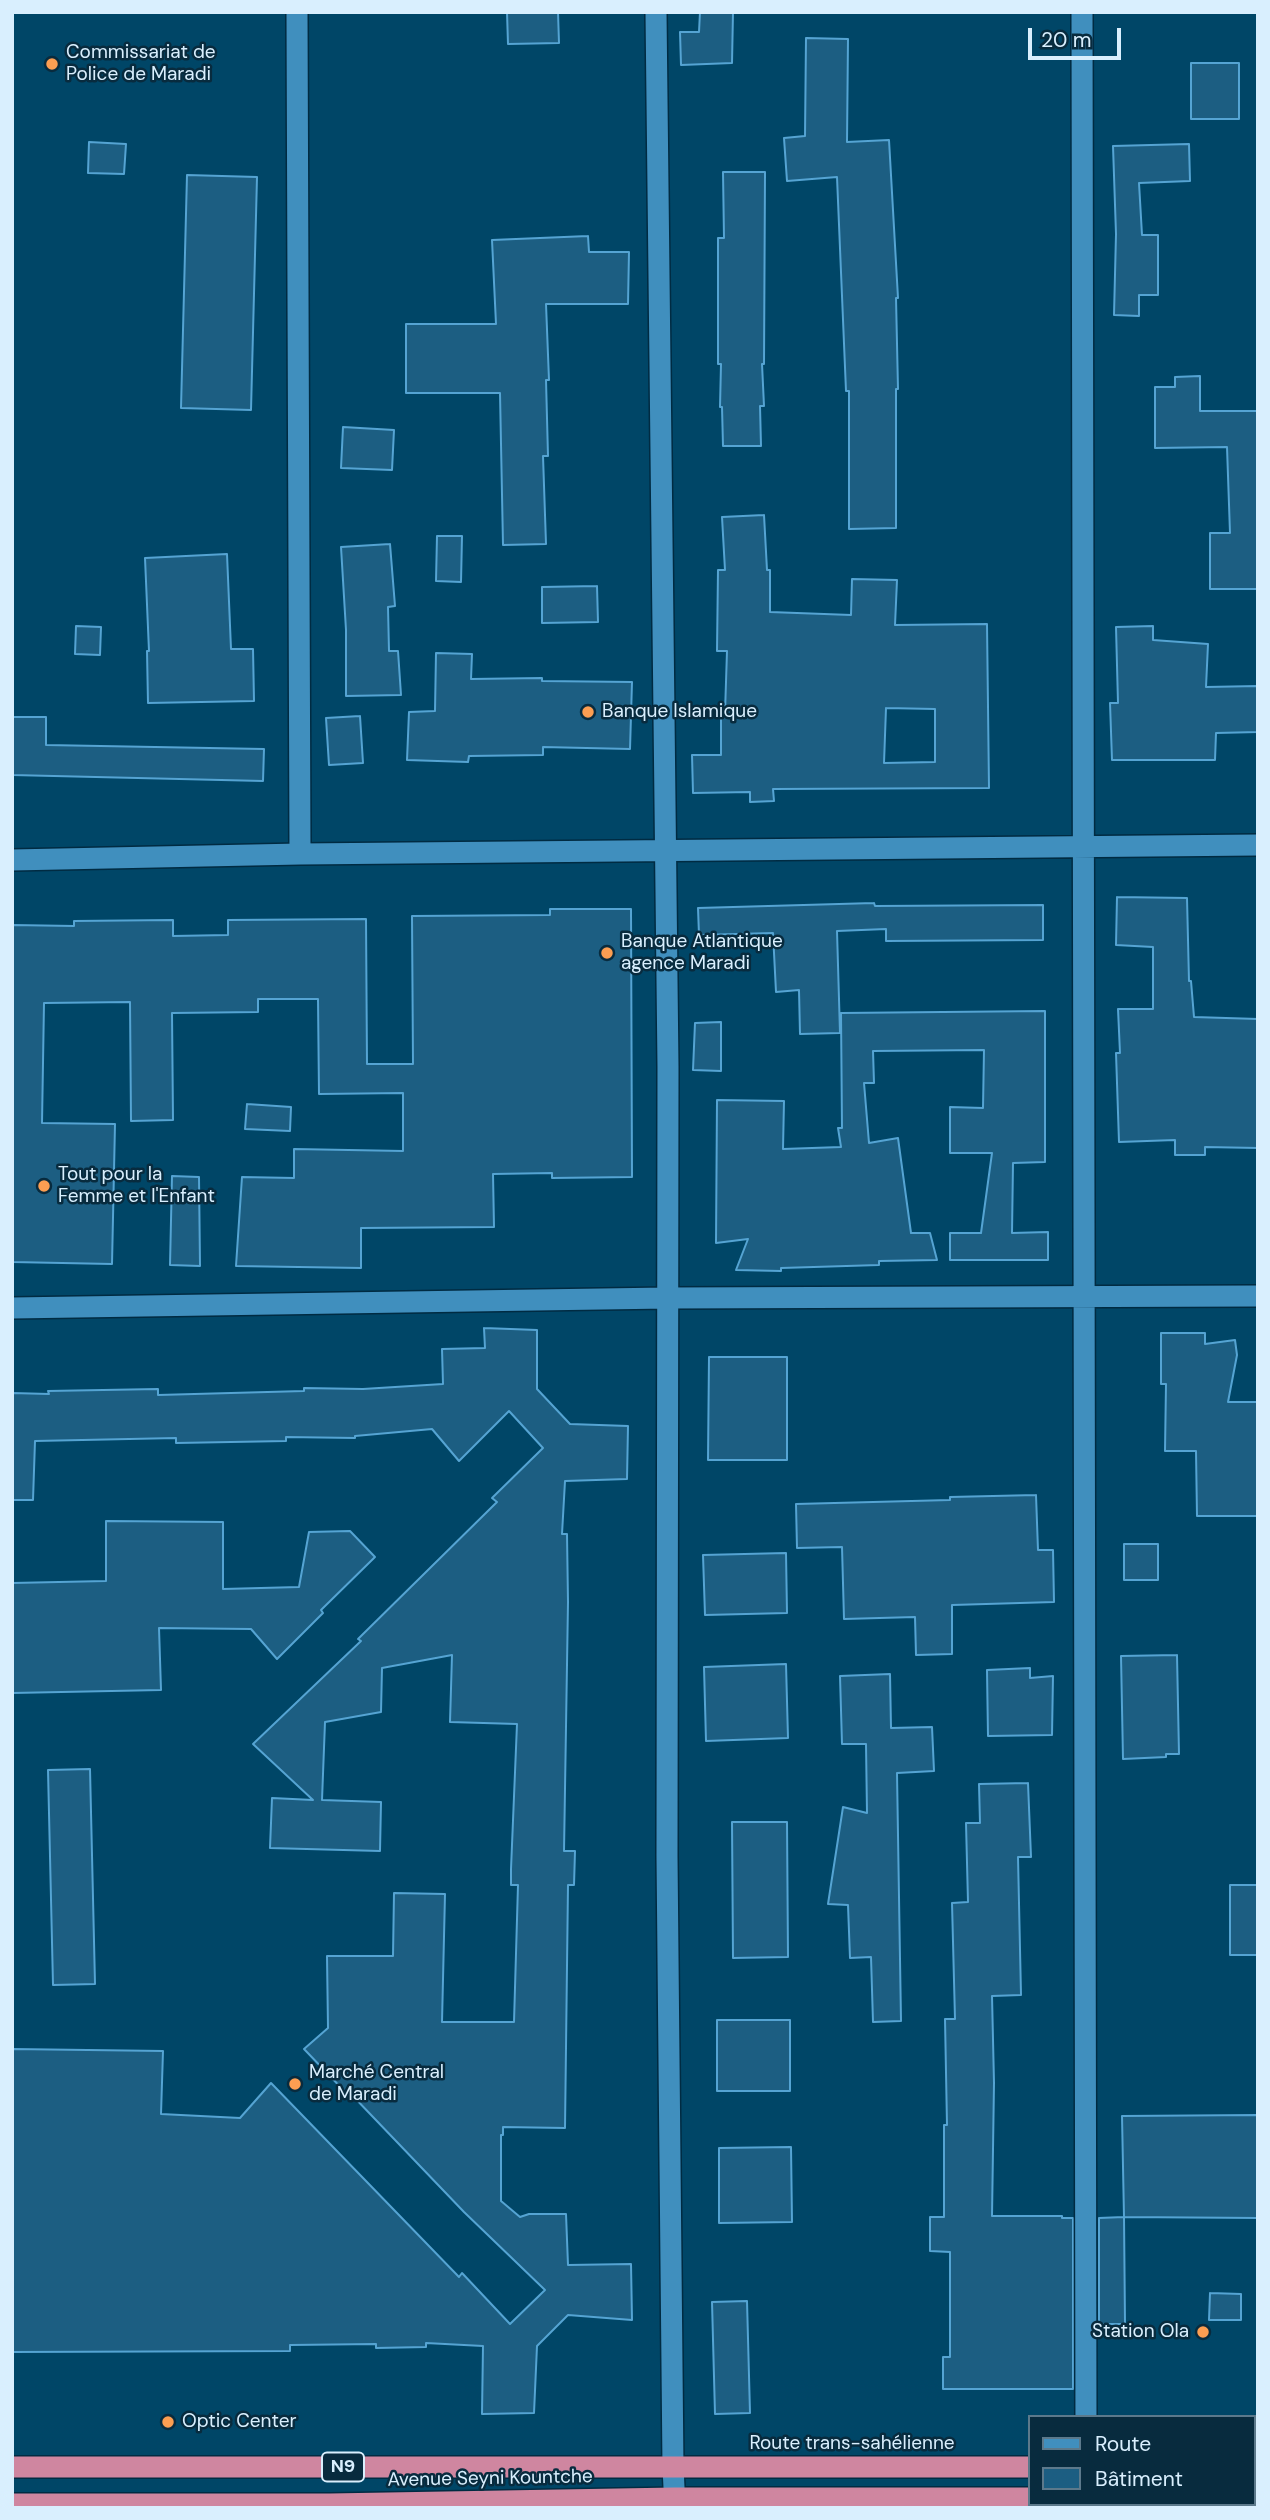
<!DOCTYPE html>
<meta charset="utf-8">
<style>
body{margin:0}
#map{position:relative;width:1270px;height:2520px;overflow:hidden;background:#004667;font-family:"DM Sans",sans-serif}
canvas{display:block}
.frame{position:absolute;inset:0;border:14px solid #d9effe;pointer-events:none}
.legend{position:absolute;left:1028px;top:2415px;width:228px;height:91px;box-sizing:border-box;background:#082b3e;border:2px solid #5c798b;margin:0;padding:9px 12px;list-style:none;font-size:21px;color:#d9effe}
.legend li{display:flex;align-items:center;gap:14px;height:35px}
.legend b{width:35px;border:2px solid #5c798b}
.scale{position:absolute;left:1028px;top:28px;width:93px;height:32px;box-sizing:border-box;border:4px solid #d9effe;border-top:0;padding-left:9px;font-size:21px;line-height:24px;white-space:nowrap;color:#d9effe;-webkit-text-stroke:5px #082b3e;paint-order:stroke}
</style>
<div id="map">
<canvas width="1270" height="2520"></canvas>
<div class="frame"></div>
<ul class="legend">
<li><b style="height:9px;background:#408fbe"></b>Route</li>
<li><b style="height:19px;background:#1c5e82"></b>Bâtiment</li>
</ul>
<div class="scale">20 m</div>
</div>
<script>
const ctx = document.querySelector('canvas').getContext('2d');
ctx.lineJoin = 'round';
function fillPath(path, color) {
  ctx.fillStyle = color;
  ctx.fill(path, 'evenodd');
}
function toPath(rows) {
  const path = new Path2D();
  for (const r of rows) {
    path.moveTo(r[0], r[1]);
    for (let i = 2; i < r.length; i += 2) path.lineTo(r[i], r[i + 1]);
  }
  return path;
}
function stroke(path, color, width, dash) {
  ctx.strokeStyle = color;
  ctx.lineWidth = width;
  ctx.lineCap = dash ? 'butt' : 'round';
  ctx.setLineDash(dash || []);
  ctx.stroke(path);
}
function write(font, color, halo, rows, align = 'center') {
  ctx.font = font + ' "DM Sans",sans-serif';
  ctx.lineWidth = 5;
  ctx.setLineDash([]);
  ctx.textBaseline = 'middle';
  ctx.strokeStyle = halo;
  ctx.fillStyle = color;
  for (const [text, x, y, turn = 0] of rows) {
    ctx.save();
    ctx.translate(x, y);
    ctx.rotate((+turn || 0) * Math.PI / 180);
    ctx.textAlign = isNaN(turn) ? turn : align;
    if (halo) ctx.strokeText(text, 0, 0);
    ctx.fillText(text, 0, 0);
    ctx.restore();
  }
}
const building = toPath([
 [507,12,558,12,559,43,508,44,507,12],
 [700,12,733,12,732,63,681,65,680,32,699,32,700,12],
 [806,38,848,39,847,142,889,140,898,298,896,298,898,389,896,389,896,528,849,529,849,391,846,391,837,177,787,181,784,138,805,136,806,38],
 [1191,63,1239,63,1239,119,1191,119,1191,63],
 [89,142,126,144,124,174,88,173,89,142],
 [1189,144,1190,181,1139,183,1142,235,1158,235,1158,295,1139,295,1139,316,1114,315,1116,234,1113,146,1189,144],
 [723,172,765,172,764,364,762,364,764,406,760,406,761,446,723,446,722,407,720,407,721,364,718,364,718,238,724,238,723,172],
 [187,175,257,177,251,410,181,408,187,175],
 [588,236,589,252,629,252,628,304,546,304,549,380,546,380,548,456,543,456,546,544,503,545,500,393,406,393,406,324,496,324,492,240,588,236],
 [1200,376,1200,411,1258,411,1258,589,1210,589,1210,533,1230,533,1227,447,1155,448,1155,387,1175,387,1175,377,1200,376],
 [343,427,394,430,392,470,341,468,343,427],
 [764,515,767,570,770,570,770,612,851,615,852,579,897,580,895,625,987,624,989,788,773,789,774,801,750,802,750,792,693,793,692,755,721,755,721,713,725,713,727,651,717,651,718,570,725,570,722,517,764,515],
 [886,708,935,709,935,762,884,763,886,708],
 [437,536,462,536,461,582,436,581,437,536],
 [390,544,395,606,388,607,389,651,398,651,401,695,346,696,346,630,341,547,390,544],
 [227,554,231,649,253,649,254,701,148,703,147,651,149,651,145,558,227,554],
 [597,586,598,622,542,623,542,587,597,586],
 [76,626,101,627,100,655,75,654,76,626],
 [1153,626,1153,640,1208,644,1206,687,1258,686,1258,732,1216,733,1215,760,1112,760,1110,703,1118,703,1116,627,1153,626],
 [436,653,472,654,471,679,542,678,542,681,632,682,630,749,543,747,543,755,469,756,468,762,407,760,409,712,435,711,436,653],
 [360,716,363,763,329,765,326,718,360,716],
 [12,717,46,717,46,745,264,749,263,781,12,775,12,717],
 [1117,897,1187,898,1189,981,1191,981,1194,1017,1258,1019,1258,1148,1205,1147,1205,1155,1175,1155,1175,1140,1119,1142,1116,1053,1120,1053,1118,1009,1153,1009,1153,947,1116,945,1117,897],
 [874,903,875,906,1043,905,1043,940,886,941,886,929,837,931,840,1033,800,1034,799,990,776,992,773,933,699,935,698,908,874,903],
 [550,909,631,909,632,1177,552,1178,552,1173,493,1174,494,1227,361,1228,361,1268,236,1266,242,1177,294,1178,294,1149,403,1151,403,1093,319,1094,318,999,258,999,258,1012,172,1013,173,1120,131,1121,130,1002,44,1003,42,1123,115,1124,112,1264,12,1262,12,925,74,926,74,921,173,920,173,936,228,935,228,920,366,919,367,1064,413,1064,412,916,550,915,550,909],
 [1045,1011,1045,1162,1013,1163,1012,1233,1048,1232,1048,1260,950,1260,950,1233,981,1233,992,1153,950,1153,950,1107,983,1108,984,1050,873,1051,874,1083,864,1083,869,1143,898,1138,911,1233,930,1233,937,1260,879,1261,879,1265,781,1268,781,1271,736,1270,748,1239,716,1243,717,1100,784,1101,783,1149,841,1147,838,1128,842,1128,841,1013,1045,1011],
 [721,1022,721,1071,693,1070,695,1023,721,1022],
 [247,1104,291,1107,290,1131,245,1129,247,1104],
 [172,1176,199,1177,200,1266,170,1265,172,1176],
 [484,1328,537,1330,537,1389,570,1424,628,1426,627,1479,565,1481,562,1534,567,1534,568,1602,564,1851,575,1851,574,1885,568,1885,565,2128,503,2127,503,2135,501,2135,501,2201,520,2217,529,2214,566,2214,568,2265,631,2264,632,2320,568,2315,537,2346,534,2413,482,2414,483,2346,426,2343,426,2347,376,2348,376,2344,290,2345,290,2351,12,2352,12,2049,163,2051,161,2114,240,2118,271,2083,459,2277,462,2273,510,2324,545,2290,464,2212,351,2094,349,2096,304,2049,328,2028,327,1956,393,1956,394,1893,445,1894,442,2022,514,2022,518,1885,511,1885,511,1869,517,1724,450,1722,452,1655,382,1668,381,1712,325,1722,322,1800,381,1802,380,1851,270,1848,272,1798,313,1800,253,1744,361,1641,358,1639,497,1502,492,1498,543,1448,509,1411,459,1461,432,1429,355,1436,355,1438,286,1437,286,1441,176,1443,176,1438,35,1441,33,1500,12,1500,12,1393,49,1394,48,1391,158,1389,158,1395,304,1391,304,1388,363,1389,443,1384,442,1349,485,1348,484,1328],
 [1161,1333,1205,1333,1205,1344,1235,1340,1237,1355,1228,1402,1258,1402,1258,1516,1197,1516,1196,1451,1165,1451,1166,1384,1161,1384,1161,1333],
 [709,1357,787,1357,787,1460,708,1460,709,1357],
 [1036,1495,1038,1550,1053,1550,1054,1602,952,1605,952,1654,916,1655,915,1617,844,1619,842,1547,797,1548,796,1504,950,1500,950,1497,1036,1495],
 [106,1521,223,1522,223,1589,299,1587,309,1532,350,1531,375,1557,321,1610,323,1613,277,1659,251,1629,159,1628,161,1690,12,1693,12,1583,106,1581,106,1521],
 [1124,1544,1158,1544,1158,1580,1124,1580,1124,1544],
 [786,1553,787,1613,705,1615,703,1555,786,1553],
 [1177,1655,1179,1754,1166,1754,1166,1757,1123,1759,1121,1656,1177,1655],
 [786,1664,788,1738,706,1741,704,1667,786,1664],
 [1030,1668,1030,1678,1053,1676,1052,1735,988,1736,987,1670,1030,1668],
 [890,1674,891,1728,932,1727,934,1771,897,1773,901,2021,873,2022,871,1957,850,1958,848,1905,828,1904,843,1807,867,1813,866,1744,842,1744,840,1676,890,1674],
 [90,1769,95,1984,53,1985,48,1770,90,1769],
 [1028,1783,1031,1857,1018,1857,1021,1995,992,1996,994,2083,992,2216,1062,2216,1062,2218,1073,2218,1073,2389,943,2389,943,2357,950,2357,950,2252,930,2251,930,2217,944,2217,944,2125,947,2125,945,2019,955,2019,952,1903,968,1902,966,1823,980,1823,979,1784,1028,1783],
 [732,1822,787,1822,788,1957,733,1958,732,1822],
 [1230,1885,1258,1885,1258,1955,1230,1955,1230,1885],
 [717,2020,790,2020,790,2091,717,2091,717,2020],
 [1258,2115,1258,2218,1124,2217,1122,2116,1258,2115],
 [791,2147,792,2222,719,2223,719,2148,791,2147],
 [1124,2217,1125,2324,1099,2324,1099,2218,1124,2217],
 [1210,2293,1241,2294,1241,2320,1209,2320,1210,2293],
 [747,2301,750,2413,715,2414,712,2302,747,2301]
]);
fillPath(building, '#1c5e82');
stroke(building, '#55a4d3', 2);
const street = toPath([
 [297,12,300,854],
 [656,12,668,1067,667,1856,673,2467,675,2508],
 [1082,12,1086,2417],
 [12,860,300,854,1258,845],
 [12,1308,667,1298,1258,1296]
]);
const highway = toPath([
 [12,2467,1030,2467],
 [1254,2469,1258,2469],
 [1254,2498,1258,2498],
 [12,2504,330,2504,675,2498,1030,2498]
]);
stroke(street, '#002b42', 24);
stroke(highway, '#002b42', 24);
stroke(street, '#408fbe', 21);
stroke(highway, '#cf86a0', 21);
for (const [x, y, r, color] of [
 [52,64,7,"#fc9e52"],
 [588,712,7,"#fc9e52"],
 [607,953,7,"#fc9e52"],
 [44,1186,7,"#fc9e52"],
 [295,2084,7,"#fc9e52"],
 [1203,2332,7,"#fc9e52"],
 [168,2422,7,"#fc9e52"]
]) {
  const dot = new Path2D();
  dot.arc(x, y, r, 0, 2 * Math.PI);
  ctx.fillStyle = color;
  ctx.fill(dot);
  stroke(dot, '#082b3e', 2.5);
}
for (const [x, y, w] of [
 [343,2467,42]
]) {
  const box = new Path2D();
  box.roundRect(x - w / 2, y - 14.5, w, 29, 5);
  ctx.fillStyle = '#082b3e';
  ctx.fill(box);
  stroke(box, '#d9effe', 2);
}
write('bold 18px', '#d9effe', null, [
 ["N9",343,2467]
]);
write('19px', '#d9effe', '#082b3e', [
 ["Commissariat de",66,53],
 ["Police de Maradi",66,75],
 ["Banque Islamique",602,712],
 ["Banque Atlantique",621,942],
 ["agence Maradi",621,964],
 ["Tout pour la",58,1175],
 ["Femme et l'Enfant",58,1197],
 ["Marché Central",309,2073],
 ["de Maradi",309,2095],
 ["Station Ola",1189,2332,"right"],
 ["Optic Center",182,2422]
], 'left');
write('19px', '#d9effe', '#082b3e', [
 ["Route trans-sahélienne",852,2444],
 ["Avenue Seyni Kountche",490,2479,-1]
]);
</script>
